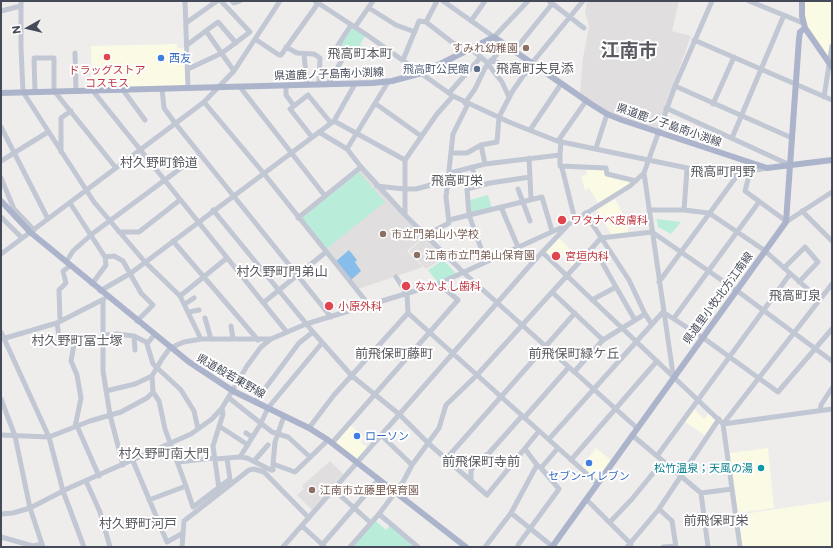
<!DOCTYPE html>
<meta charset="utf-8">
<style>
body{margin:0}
#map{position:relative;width:833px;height:548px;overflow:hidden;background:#efedec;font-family:Commissioner,sans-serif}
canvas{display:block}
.frame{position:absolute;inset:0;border:2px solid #454a59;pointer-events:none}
.north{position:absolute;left:8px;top:8px;width:40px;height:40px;-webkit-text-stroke:3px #fff;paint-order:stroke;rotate:262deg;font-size:11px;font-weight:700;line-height:16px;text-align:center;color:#454a59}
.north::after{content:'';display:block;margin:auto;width:14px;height:18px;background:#454a59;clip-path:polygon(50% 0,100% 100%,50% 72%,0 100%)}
</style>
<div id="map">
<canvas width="833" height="548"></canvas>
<div class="frame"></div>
<div class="north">N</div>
</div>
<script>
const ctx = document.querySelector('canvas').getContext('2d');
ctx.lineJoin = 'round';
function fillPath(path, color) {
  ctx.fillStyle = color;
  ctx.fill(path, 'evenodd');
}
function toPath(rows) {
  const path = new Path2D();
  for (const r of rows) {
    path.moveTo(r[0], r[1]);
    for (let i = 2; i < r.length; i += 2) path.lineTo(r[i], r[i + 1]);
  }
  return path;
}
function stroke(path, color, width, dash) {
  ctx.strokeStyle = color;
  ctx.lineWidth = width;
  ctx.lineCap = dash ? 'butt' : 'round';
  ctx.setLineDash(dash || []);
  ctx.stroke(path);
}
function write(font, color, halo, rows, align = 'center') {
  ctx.font = font + ' Commissioner,"Noto Sans JP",sans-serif';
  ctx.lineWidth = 4;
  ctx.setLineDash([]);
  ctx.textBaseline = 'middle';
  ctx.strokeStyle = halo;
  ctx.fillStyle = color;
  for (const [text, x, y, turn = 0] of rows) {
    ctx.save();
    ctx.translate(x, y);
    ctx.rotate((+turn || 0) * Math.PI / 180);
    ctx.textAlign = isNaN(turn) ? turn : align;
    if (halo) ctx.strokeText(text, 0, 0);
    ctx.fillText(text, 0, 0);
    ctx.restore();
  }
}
fillPath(toPath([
 [803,1,832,1,832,37,828,58,807,28],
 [177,44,177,48,186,49,187,87,92,90,91,46],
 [586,168,605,169,606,175,635,181,627,187,598,203,589,188,585,190,581,177,587,174],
 [615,199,628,224,628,233,612,235,597,210],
 [558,237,569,248,568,251,579,261,574,267,562,257,556,264,543,253],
 [694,409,704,419,710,412,717,419,706,436,685,422],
 [350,425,364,437,360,442,367,448,357,459,334,442],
 [596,448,612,461,596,481,581,467],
 [768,448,774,508,738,513,730,453],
 [832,501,832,547,740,547,736,515]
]), '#fbfae4');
fillPath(toPath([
 [587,1,679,1,672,31,691,36,657,130,607,113,580,95,583,58,589,26,585,12],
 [361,169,425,236,407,251,423,267,358,289,300,218],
 [425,237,446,257,426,269,409,251],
 [330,461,343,474,312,510,297,495,304,489,302,486]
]), '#e0dede');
fillPath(toPath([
 [351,26,366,35,360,44,363,47,352,62,339,45],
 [359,172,385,202,325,250,301,219],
 [488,195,492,208,471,214,470,200],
 [657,219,681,222,671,234,658,227],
 [443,260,458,275,439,284,428,270],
 [375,520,386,530,391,524,418,547,353,547]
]), '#b9edda');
fillPath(toPath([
 [349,250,357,260,355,262,361,271,351,280,335,262]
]), '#87bdea');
stroke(toPath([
 [21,1,21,47,23,92,94,202,145,262,180,296,201,339],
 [185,1,188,88],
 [232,1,234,3,240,1],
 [315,1,367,35,453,96,509,122,557,141,716,174,739,173,767,168],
 [443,1,494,37,528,1],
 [549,1,584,28],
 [749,1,803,23],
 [369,8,396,25,415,32],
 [1,11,21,6],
 [471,21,485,1],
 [426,22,453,43,470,49],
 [186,23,217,1],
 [355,27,373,1],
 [206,31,234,71],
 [255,39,279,55,281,55,319,2],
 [694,40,832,100],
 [187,45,218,22,236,43],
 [286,47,297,53,314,54,320,58,319,85],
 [471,49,489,64],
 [514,51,552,4],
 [75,53,76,91],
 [304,54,307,85],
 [403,60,419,21,426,22,437,1],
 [491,60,525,74],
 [488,64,502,82,509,97],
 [188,69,222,53,250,32,221,1],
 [328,84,346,53,338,45,351,25],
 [286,86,286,95,294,106],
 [675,86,792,138],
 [240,87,325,196],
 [162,89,164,108,175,123,331,317],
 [123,90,145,120],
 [93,91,286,331],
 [35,92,34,58,54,58,54,92],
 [55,92,116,168],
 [449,93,481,57],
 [824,97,832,46],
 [204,102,261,170,369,305],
 [465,103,475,89,485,68,505,45],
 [376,104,421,136],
 [713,104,734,57],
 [666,108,790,165],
 [334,121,405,160],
 [1,127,48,219],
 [530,130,561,84],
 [319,132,347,149,361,167],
 [312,137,290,109,308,95,331,123],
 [732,138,784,15],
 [558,141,586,101],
 [481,145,485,164],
 [596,148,607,114],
 [347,149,388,82],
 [61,152,61,118,71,111],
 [451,153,467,153,481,145,497,142,499,117,512,92,532,63,583,1],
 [560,155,560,165,562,168,575,220],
 [529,158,531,199],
 [1,161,48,132],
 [560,166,606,168,607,174,636,181],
 [472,167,478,186],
 [750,172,745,191,786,221],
 [450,173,485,164,560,155,561,141],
 [644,173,673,374],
 [1,178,14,209,34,230],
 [377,186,404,189,416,189,449,180],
 [518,189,530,221],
 [70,203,105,257,114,256,123,261,141,293,153,305,137,321],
 [501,207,518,247],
 [213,210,313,332,352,376,399,414,428,443,487,495,539,431],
 [649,210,684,210,709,213,764,250,820,300],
 [684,210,687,169],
 [802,211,832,241],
 [585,213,629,280,645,314,651,323],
 [405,215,405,160,437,114,453,96],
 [1,217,22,238],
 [298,218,361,167,405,215,464,273,637,428],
 [449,220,542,197,552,231],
 [786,222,832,192],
 [119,232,139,232,180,200],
 [426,235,449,223,446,197,453,134,468,104],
 [173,241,258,340],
 [542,252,723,424,740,547],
 [1,254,204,102,234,71,280,1],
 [66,262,73,251,92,234,200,154],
 [486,262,469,215,467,189,490,183,530,177],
 [603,264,616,287],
 [784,268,805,247,818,262,799,282],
 [659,282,739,173],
 [92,284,106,265,105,257],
 [100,291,131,273,334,121,355,84],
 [552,292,603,340],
 [180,296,227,258],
 [103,300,103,371,110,415,123,465],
 [592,300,616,287,635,320],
 [263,303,326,252],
 [185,304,194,298],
 [189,312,199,310],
 [663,312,702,337,778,392,832,329],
 [408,313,597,483],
 [205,318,211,339],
 [674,318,759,202],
 [60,321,59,290,66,283,63,271,70,266],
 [57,323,59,337,75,339,71,361,77,375,81,398,75,427],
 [231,326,233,339],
 [1,332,49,437,63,491,84,547],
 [103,335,117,334,134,336,148,343],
 [154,335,147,344,153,364,181,390,194,411,198,429],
 [134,336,135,350],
 [2,339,57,323,104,299],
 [574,372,603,340,645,314],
 [106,391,135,384,152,376],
 [229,398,272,432,288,437,310,457],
 [1,399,15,436,30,508,43,547],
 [255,402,299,343,313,332],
 [820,410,821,405,832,388],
 [284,416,275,442,273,464,295,472,328,440],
 [524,418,569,367],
 [723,424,832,284],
 [723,424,832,409],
 [77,426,99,476],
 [219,426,248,445],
 [309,428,334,395,408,313,407,294,396,277],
 [246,433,252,437],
 [1,435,49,437,90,421,121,412,147,398,153,392,152,376,162,359,170,348,184,342,201,339,271,339],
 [381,435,412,465],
 [632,435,701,493,708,547],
 [549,439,663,312],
 [332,443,458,300,439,284],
 [525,449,537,465],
 [657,456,790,274],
 [240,457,247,458,271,470,273,470,273,464],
 [215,459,240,457,260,425,268,408,322,343],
 [446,459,575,313],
 [571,460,657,361],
 [133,461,167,542,183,533],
 [254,461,268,445],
 [178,462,214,458],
 [471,480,471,471,475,464,489,453,522,416],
 [86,481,100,512,110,547],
 [186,486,193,507,230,479,227,459],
 [219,489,213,446,223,414,222,408],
 [333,489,371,523],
 [701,493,732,489],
 [586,499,631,544],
 [149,500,186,486,165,429,159,401,153,392],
 [659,509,672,521,676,547],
 [1,514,13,513,30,508,69,488,191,434,212,419,222,408,247,366,261,347,271,339,306,324,438,284,569,224,630,186,644,173,675,86,712,1],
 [379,514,418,547],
 [610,522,632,499,663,461],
 [302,526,324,546],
 [1,537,33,546,42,544],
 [322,545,379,479],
 [518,545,559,489,541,468],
 [552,546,511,513,537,465,541,468,558,448],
 [182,547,184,521,249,470,254,469,264,472,309,518],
 [283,547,533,262,567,226],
 [350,547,379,514,403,482,412,465,439,428,446,405,477,375,601,238,652,232,736,290,832,361],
 [485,547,511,513],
 [627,547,659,509,719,419],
 [663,547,676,546]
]), '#c2c7d4', 5);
stroke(toPath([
 [802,1,802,16,805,28,832,67],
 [1,93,373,83,392,81,422,73,494,37,591,104,607,114,622,120,767,168,832,160],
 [1,201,30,232,189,362,233,391,309,428,328,440,466,547],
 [552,547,786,222,799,39,800,32,805,28]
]), '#abb4cb', 6);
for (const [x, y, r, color] of [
 [526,48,4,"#8d6e63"],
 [107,57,4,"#e0444e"],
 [161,58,4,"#3f7fe0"],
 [477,69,4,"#5c6f8a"],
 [562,220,5,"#e0444e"],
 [383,234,4,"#8d6e63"],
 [417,255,4,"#8d6e63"],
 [556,256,5,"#e0444e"],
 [406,286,5,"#e0444e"],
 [329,306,5,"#e0444e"],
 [357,436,4,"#3f7fe0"],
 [589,463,4,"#3f7fe0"],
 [761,468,4,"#0f9aa8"],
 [312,490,4,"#8d6e63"]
]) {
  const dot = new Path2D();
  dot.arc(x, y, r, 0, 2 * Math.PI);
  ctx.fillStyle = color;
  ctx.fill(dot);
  stroke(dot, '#fff', 1.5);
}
write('11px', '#785e54', '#fff', [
 ["すみれ幼稚園",518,48,"right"],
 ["市立門弟山小学校",391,234],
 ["江南市立門弟山保育園",425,255],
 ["江南市立藤里保育園",320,490]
], 'left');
write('11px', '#366cbe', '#fff', [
 ["西友",169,58],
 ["ローソン",365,436],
 ["セブン-イレブン",589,476,"center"]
], 'left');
write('11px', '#4e5e75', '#fff', [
 ["飛高町公民館",469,69]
], 'right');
write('11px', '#be3a42', '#fff', [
 ["ドラッグストア",107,70,"center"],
 ["コスモス",107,83,"center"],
 ["ワタナベ皮膚科",571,220],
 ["宮垣内科",565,256],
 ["なかよし歯科",415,286],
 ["小原外科",338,306]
], 'left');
write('11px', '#454a59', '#fff', [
 ["県道鹿ノ子島南小渕線",329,74,-2],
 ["県道鹿ノ子島南小渕線",669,125,19],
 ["県道里小牧北方江南線",718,298,-54],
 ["県道般若東野線",231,376,30]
]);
write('11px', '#0d838f', '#fff', [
 ["松竹温泉；天風の湯",753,468]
], 'right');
write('13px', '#595a61', '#fff', [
 ["飛高町本町",360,54],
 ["飛高町夫見添",535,69],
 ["村久野町鈴道",159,163],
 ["飛高町門野",723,172],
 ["飛高町栄",457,181],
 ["村久野町門弟山",282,272],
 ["飛高町泉",795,296],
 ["村久野町冨士塚",77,341],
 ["前飛保町藤町",394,354],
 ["前飛保町緑ケ丘",574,354],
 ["村久野町南大門",164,454],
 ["前飛保町寺前",481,462],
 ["前飛保町栄",716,521],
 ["村久野町河戸",138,524]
]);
write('bold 19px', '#595a61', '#fff', [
 ["江南市",629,51]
]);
</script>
